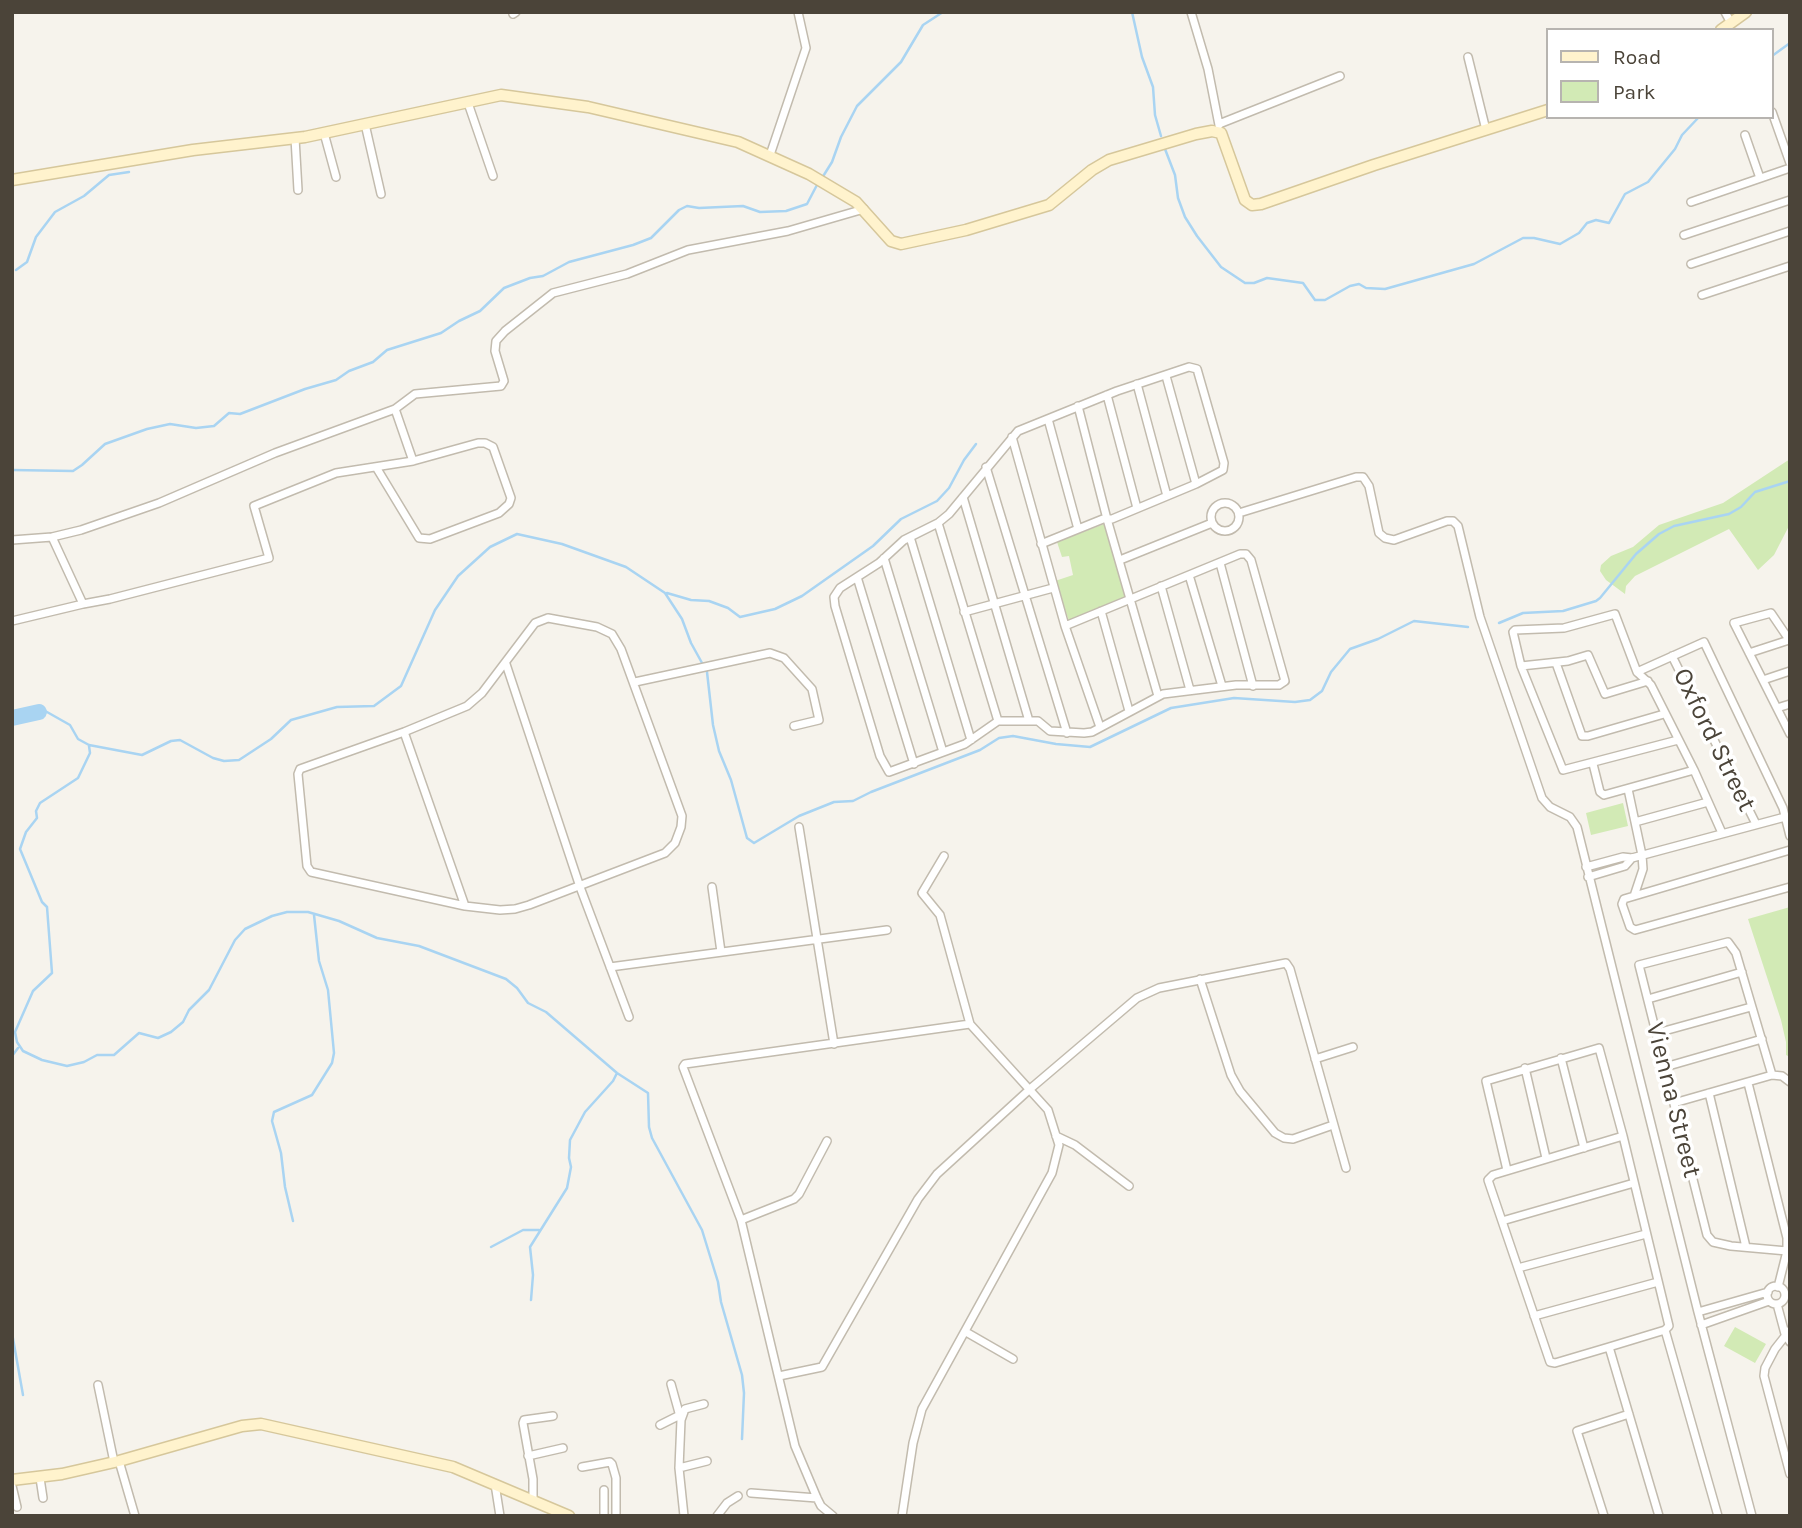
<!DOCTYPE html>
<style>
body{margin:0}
#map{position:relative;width:1802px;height:1528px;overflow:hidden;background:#f6f3ec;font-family:Karla,sans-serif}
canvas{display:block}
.frame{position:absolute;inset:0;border:14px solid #4b4439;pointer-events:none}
.legend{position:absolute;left:1546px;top:28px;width:228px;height:91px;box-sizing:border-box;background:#fff;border:2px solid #b7b4b0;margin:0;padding:9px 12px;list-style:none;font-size:21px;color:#4b4439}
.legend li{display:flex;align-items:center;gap:14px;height:35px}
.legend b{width:35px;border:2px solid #b7b4b0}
</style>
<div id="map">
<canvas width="1802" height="1528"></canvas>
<div class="frame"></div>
<ul class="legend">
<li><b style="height:9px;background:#fff3cd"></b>Road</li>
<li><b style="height:19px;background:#d2eab5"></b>Park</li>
</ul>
</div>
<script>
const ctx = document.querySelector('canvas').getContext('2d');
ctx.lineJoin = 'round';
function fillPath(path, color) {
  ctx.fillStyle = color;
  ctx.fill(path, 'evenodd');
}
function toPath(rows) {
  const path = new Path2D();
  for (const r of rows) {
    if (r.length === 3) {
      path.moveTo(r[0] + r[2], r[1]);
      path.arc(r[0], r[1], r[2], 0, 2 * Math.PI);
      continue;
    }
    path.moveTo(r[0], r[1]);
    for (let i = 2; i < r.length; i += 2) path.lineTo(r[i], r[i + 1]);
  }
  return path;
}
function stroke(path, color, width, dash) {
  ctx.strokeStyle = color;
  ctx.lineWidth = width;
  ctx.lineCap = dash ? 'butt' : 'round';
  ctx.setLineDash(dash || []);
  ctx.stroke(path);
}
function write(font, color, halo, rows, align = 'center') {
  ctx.font = font + ' Karla,sans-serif';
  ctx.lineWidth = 7;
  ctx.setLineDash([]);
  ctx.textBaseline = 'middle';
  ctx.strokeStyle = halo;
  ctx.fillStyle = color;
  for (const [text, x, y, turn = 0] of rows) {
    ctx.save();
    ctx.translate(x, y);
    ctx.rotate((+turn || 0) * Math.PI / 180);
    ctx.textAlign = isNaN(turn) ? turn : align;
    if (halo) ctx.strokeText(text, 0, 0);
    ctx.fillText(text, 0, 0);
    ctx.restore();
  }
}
fillPath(toPath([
 [1790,459,1790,524,1774,555,1758,570,1729,529,1635,576,1626,586,1625,594,1606,580,1600,571,1601,565,1611,556,1633,547,1659,525,1723,503],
 [1104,524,1127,596,1069,621,1055,581,1073,575,1069,556,1062,557,1057,542],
 [1623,803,1628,826,1591,835,1586,813],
 [1790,907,1790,1057,1786,1055,1786,1042,1781,1020,1748,919],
 [1735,1327,1766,1344,1755,1363,1724,1346]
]), '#d2eab5');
stroke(toPath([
 [1132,12,1142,57,1153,87,1155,115,1161,136],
 [1772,56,1790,43],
 [1165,149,1175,175,1178,198,1185,217,1197,236,1221,267,1245,283,1254,283,1267,278,1303,283,1315,300,1325,300,1350,286,1359,284,1366,288,1385,289,1474,264,1523,238,1534,238,1560,244,1579,233,1587,223,1596,220,1609,223,1625,194,1648,182,1675,149,1682,135,1699,117],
 [822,178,832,162,841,137,857,106,901,62,923,25,943,12],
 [16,270,27,262,36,237,55,212,84,196,109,175,129,172],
 [12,470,73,471,82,465,105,444,147,429,170,424,196,428,214,426,229,413,240,414,305,389,336,380,349,371,373,362,387,350,441,333,459,321,480,311,504,288,530,278,543,276,569,262,633,245,651,238,679,210,687,206,699,208,743,206,760,212,786,211,807,204,818,183],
 [667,593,691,600,709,601,728,608,740,617,775,609,802,596,873,546,901,519,937,501,949,488,964,460,976,444],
 [1499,623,1523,613,1563,611,1596,601,1600,598,1636,554,1659,534,1674,526,1729,514,1741,507,1755,492,1790,481],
 [39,712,47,712,70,725,78,739,89,745,142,755,171,741,180,740,213,758,224,761,239,760,271,739,291,720,337,707,374,706,401,686,435,610,458,576,490,547,517,534,562,544,626,567,665,593,682,619,691,643,707,672,713,725,719,751,731,780,747,838,754,843,799,816,834,802,853,801,871,792,980,750,999,738,1013,736,1056,744,1090,747,1171,708,1234,698,1295,702,1310,700,1322,691,1331,672,1350,649,1378,639,1414,621,1468,627],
 [89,746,90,753,78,778,40,803,36,811,37,818,26,832,20,849,42,902,47,907,52,973,33,991,15,1032,17,1042,23,1051,42,1060,67,1066,84,1062,97,1055,114,1055,139,1033,158,1038,171,1032,183,1022,189,1010,209,990,235,940,245,929,272,916,287,912,308,912,339,921,377,938,419,946,506,979,517,988,528,1003,546,1012,617,1073,648,1093,649,1127,652,1138,702,1230,718,1282,721,1302,742,1375,744,1393,742,1439],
 [12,1056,18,1048],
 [293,1221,285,1187,281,1153,272,1121,274,1112,312,1095,332,1063,334,1053,328,990,319,961,314,915],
 [491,1247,523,1230,539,1230],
 [531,1300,533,1275,530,1247,567,1188,571,1167,569,1158,570,1140,585,1112,613,1081,617,1073],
 [12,1333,23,1395]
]), '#a9d4f2', 2.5);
stroke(toPath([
 [12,718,39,712]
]), '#a9d4f2', 16);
const street = toPath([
 [1191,12,1208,69,1219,125],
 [1725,12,1731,23],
 [513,14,516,12],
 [1468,57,1486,130],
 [468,103,493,176],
 [1772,112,1790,163],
 [365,124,381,194],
 [1219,124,1340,76],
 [324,133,336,177],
 [1745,135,1760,178],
 [295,138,298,190],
 [770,155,806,48,798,12],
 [1691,202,1790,168],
 [1684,235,1790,200],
 [1691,264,1790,231],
 [1702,295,1790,266],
 [1166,376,1196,484],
 [1137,384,1167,496],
 [1107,395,1137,508],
 [1078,406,1107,519,1158,696],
 [1048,419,1078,529],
 [1012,437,1065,626,1100,727],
 [376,467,419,538,430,539,499,513,509,504,511,498,493,447,485,443,478,443,413,461],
 [986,467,1067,733],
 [963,497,1029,721],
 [1225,517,14],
 [1239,513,1356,477,1363,477,1369,486,1379,533,1385,538,1394,540,1447,521,1453,521,1458,526,1480,617,1542,798,1550,807,1570,817,1577,827,1698,1312,1752,1516],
 [938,523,998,721],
 [910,537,971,740],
 [12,540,52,537,81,530,159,503,275,453,395,409,415,394,501,386,504,381,495,351,496,341,505,331,553,293,627,274,688,250,788,231,864,209],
 [1041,544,1103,519,1112,519,1196,484,1223,470,1224,463,1197,369,1189,367,1117,391,1018,431,949,514,938,523,904,540,879,563,840,588,834,597,835,606,880,756,889,772,965,744,998,721,1038,721,1050,731,1084,733,1092,732,1163,694,1236,685,1279,685,1285,681,1251,560,1246,554,1240,554,1065,626],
 [884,558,943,752],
 [1120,560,1212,523],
 [1220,563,1253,686],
 [1189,575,1222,686],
 [857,577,914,764],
 [1161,586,1190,690],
 [83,604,110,599,269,558,254,506,336,473,413,461,395,409],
 [1101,611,1129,711],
 [964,612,1053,588],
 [548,618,597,627,612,634,621,649,682,816,681,827,675,843,665,853,529,905,515,909,500,910,465,906,311,872,307,866,298,774,300,769,404,732,467,706,482,693,535,623,548,618],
 [12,621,83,604,52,537],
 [1790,641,1771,613,1734,623,1790,734],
 [1749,653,1789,640],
 [1672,656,1756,824],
 [1556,663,1582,736,1588,736,1664,714],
 [506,664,580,887,629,1017],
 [1521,666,1568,661,1588,655,1605,694,1648,681],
 [1637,672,1704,642,1783,808,1790,836],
 [1763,680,1790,671],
 [635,682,770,653,784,658,812,689,819,720,794,726],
 [1777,708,1790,704],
 [404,732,465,906],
 [1678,740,1563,770,1521,666,1513,632,1515,630,1564,628,1615,614,1637,672,1651,685,1694,770,1722,833],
 [1593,764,1600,792,1604,795,1694,770],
 [1628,789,1642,855,1643,869,1634,896],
 [1635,822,1708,802],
 [799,827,834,1044],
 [1790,850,1624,899,1622,904,1630,927,1635,930,1790,887],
 [1586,867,1623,857,1632,858,1785,817],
 [1588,877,1625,866,1632,858],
 [712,887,721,952],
 [610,967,887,930],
 [1200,979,1231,1075,1240,1091,1275,1133,1284,1138,1293,1139,1333,1125],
 [1648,999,1742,972],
 [1657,1033,1751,1007],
 [1561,1058,1584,1148],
 [1315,1059,1353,1047],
 [1665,1067,1762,1039],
 [1525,1068,1546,1158],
 [1772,1075,1736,953,1728,942,1639,965,1707,1235,1713,1242,1731,1246,1787,1251],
 [1748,1083,1787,1238,1787,1251,1778,1287],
 [1709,1093,1746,1247],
 [1674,1103,1772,1075,1782,1076,1790,1082],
 [1056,1136,1075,1145,1129,1186],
 [1507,1170,1486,1081,1599,1048,1623,1136,1669,1326,1665,1330,1609,1347,1555,1363,1550,1362,1488,1180,1493,1175,1623,1136],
 [741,1220,794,1199,799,1194,827,1141],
 [1502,1221,1634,1183],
 [1518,1268,1646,1234],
 [1776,1295,9],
 [1777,1304,1785,1334,1790,1342],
 [1698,1312,1768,1292],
 [1534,1316,1658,1282],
 [1701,1325,1769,1301],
 [1665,1330,1718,1516],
 [1790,1330,1775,1349,1765,1368,1764,1376,1790,1474],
 [966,1332,1013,1359],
 [1609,1347,1659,1516],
 [779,1376,822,1367,918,1199,937,1174,1030,1089,1137,998,1159,988,1286,963,1290,969,1346,1168],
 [671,1384,681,1420,679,1468,684,1516],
 [98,1385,114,1462],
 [681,1420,685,1409,704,1404],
 [660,1425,678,1416],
 [528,1456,563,1448],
 [119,1461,135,1516],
 [582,1467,610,1462,612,1464,616,1478,616,1516],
 [679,1468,707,1461],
 [40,1478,43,1498],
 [495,1484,500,1516],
 [12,1486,17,1507],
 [751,1493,817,1498],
 [533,1500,533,1479,523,1423,524,1420,553,1416],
 [604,1516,604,1490],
 [717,1516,727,1503,738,1496],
 [833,1516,821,1506,817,1498,795,1446,741,1220,683,1067,685,1064,970,1024],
 [902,1516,913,1443,922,1409,1052,1173,1059,1145,1048,1110,970,1024,940,915,922,893,944,856],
 [1604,1516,1577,1431,1629,1414]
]);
const secondary = toPath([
 [1721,30,1746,12],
 [12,180,193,150,305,137,501,95,588,107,738,142,809,174,856,202,891,241,901,244,966,230,1049,205,1092,170,1109,160,1196,134,1212,131,1221,133,1245,200,1252,205,1261,204,1374,165,1548,110],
 [12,1480,62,1474,119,1461,242,1426,261,1424,453,1467,569,1516]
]);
stroke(street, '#c2bbae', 10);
stroke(secondary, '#d6c79b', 13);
stroke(street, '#fff', 7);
stroke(secondary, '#fff3cd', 10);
write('26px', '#4b4439', '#fff', [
 ["Oxford Street",1714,740,64],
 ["Vienna Street",1673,1100,76]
]);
</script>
